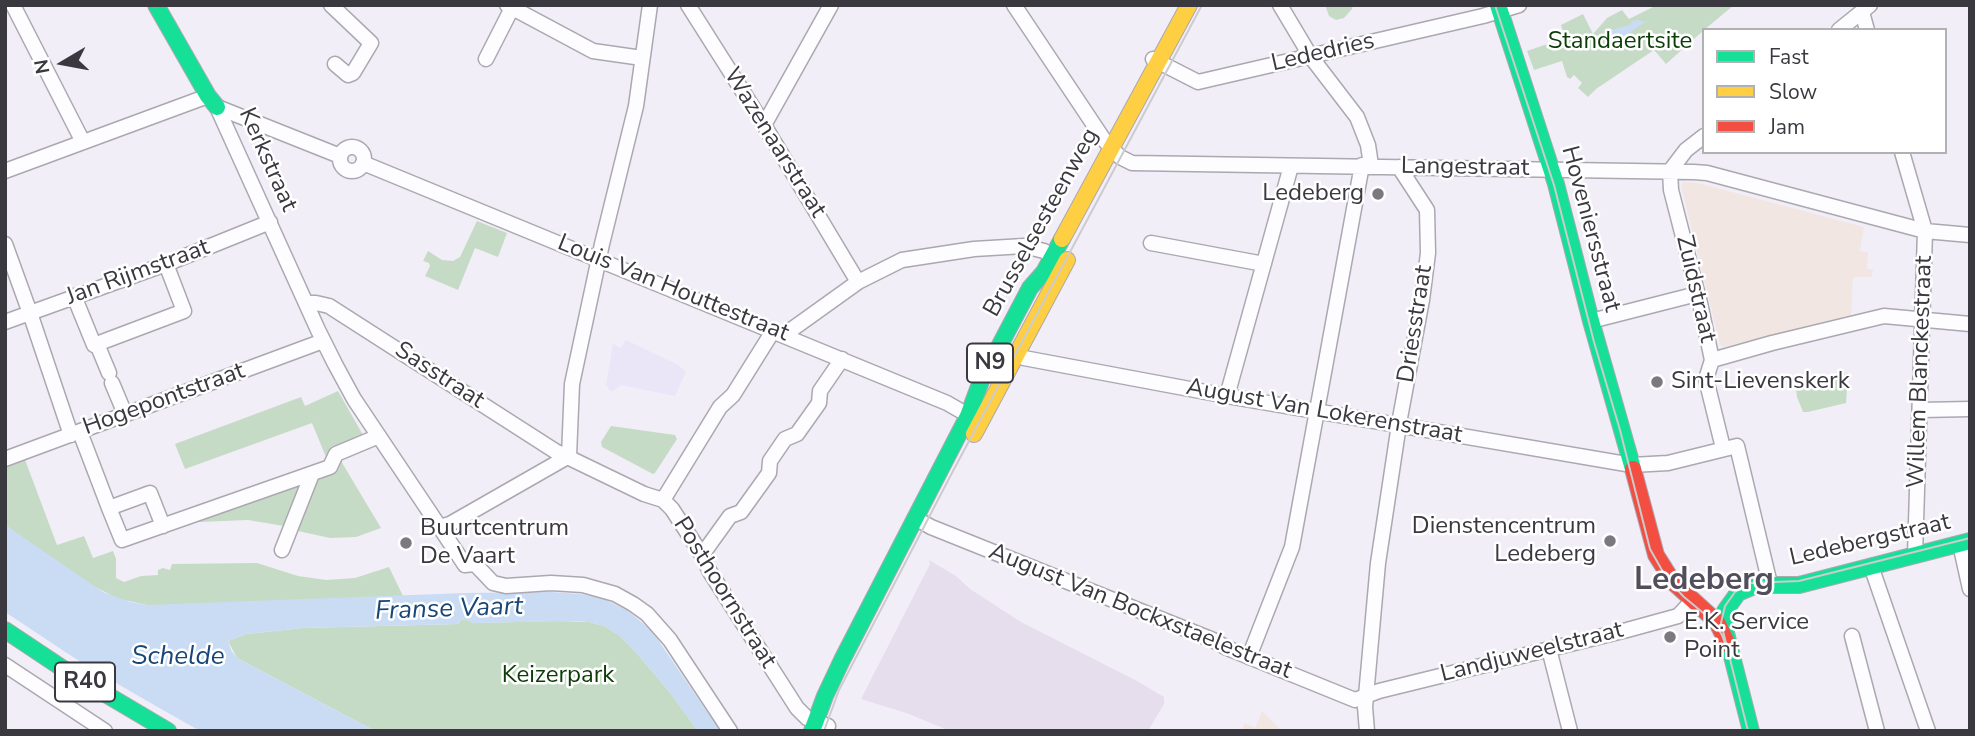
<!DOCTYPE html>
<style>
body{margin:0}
#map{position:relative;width:1975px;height:736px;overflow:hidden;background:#f1eef8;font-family:"Nunito Sans",sans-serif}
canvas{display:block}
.frame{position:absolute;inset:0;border:7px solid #3b3940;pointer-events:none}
.legend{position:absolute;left:1702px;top:28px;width:245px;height:126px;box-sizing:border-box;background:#fff;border:2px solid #b1b0b3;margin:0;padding:9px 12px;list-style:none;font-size:21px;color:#3b3940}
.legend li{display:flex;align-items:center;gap:14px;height:35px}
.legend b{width:35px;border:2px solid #b1b0b3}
.north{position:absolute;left:28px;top:28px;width:70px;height:70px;-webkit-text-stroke:5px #fff;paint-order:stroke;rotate:260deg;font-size:19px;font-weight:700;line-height:28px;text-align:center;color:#3b3940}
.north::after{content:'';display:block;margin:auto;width:24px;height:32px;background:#3b3940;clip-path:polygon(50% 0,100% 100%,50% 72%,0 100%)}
</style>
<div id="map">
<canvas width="1975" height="736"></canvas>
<div class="frame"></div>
<ul class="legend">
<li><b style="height:9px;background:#16e098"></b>Fast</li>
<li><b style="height:9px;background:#ffcf43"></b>Slow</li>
<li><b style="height:9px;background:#f24e42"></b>Jam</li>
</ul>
<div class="north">N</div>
</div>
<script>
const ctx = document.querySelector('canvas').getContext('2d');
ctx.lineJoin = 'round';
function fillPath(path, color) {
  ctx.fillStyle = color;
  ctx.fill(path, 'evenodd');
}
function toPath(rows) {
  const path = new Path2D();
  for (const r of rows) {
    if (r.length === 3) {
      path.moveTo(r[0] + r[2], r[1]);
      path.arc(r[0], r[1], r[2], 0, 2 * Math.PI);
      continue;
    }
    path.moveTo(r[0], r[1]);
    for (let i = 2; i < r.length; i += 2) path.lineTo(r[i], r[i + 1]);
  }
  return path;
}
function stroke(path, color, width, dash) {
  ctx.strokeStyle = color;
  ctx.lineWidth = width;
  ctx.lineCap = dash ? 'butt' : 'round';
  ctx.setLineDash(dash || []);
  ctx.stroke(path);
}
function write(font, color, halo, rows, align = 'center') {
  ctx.font = font + ' "Nunito Sans",sans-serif';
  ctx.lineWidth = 5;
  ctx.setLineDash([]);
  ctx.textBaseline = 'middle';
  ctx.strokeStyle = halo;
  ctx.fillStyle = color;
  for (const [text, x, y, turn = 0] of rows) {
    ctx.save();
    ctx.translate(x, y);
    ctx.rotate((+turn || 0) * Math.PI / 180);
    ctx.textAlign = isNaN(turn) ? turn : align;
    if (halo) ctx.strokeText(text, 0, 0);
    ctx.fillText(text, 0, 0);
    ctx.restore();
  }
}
fillPath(toPath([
 [929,560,956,576,970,589,1021,622,1137,681,1164,697,1164,704,1148,731,950,731,909,714,861,699,930,564]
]), '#e7deed');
fillPath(toPath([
 [626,340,678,365,686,372,675,396,621,385,611,392,606,385,613,344,621,348]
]), '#eae5f7');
fillPath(toPath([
 [1683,182,1698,183,1864,227,1860,251,1868,252,1867,269,1873,269,1872,277,1853,277,1851,315,1724,347,1720,345,1681,186],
 [1262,711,1282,731,1241,731,1245,723,1255,728]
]), '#f2e6e2');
fillPath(toPath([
 [1325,5,1353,5,1352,9,1344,18,1336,20,1329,16],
 [1657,5,1734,5,1704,30,1666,64,1654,50,1596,89,1588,97,1578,88,1582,83,1574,75,1570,79,1567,77,1562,61,1534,70,1527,51,1565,38,1561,25,1583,14,1593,34,1607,18,1622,10,1629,19],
 [477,221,507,233,498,257,475,248,458,290,425,276,430,266,429,263,423,261,428,251,442,260,453,261,460,257],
 [1848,373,1846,403,1808,412,1803,412,1797,397,1796,389,1798,385],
 [338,391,363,435,331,447,326,457,312,423,185,469,175,444,301,397,305,406],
 [611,426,675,435,677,439,655,473,653,474,602,447,601,442],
 [24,457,57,545,84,536,93,558,113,551,116,559,116,578,124,582,141,576,158,575,158,570,163,568,170,570,172,564,257,563,298,576,326,580,355,578,389,567,403,596,193,605,147,605,119,599,87,583,5,525,5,464],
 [341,461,381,528,356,537,330,538,298,531,320,476,338,470],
 [300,483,301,487,284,526,248,520,199,522,200,516],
 [466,619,473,623,558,621,589,622,604,626,619,635,635,651,672,695,698,731,375,731,237,658,228,641,246,634,303,628,458,624,461,620]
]), '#c6dbc6');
fillPath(toPath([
 [1638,20,1645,22,1622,38,1602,38,1607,31,1630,25,1632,21],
 [5,525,103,592,130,602,147,605,465,593,551,592,581,594,602,598,628,611,652,631,720,731,698,731,672,695,635,651,619,635,604,626,589,622,575,621,473,623,466,619,461,620,458,624,303,628,246,634,228,641,231,650,237,658,375,731,200,731,94,671,5,612]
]), '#cadcf4');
fillPath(toPath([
 [5,613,64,652,197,731,193,731,93,674,5,616]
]), '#f1eef8');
const street = toPath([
 [13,5,83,142],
 [331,5,371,43,353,73,348,75,335,64],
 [507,5,593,51,642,58],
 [688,5,764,125,858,282],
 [1014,5,1104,140,1120,157,1132,163,1694,172,1707,173,1925,231,1970,235],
 [1280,5,1311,57,1357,117,1368,145,1371,165],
 [1862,12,1867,30],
 [1839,30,1870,5],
 [486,59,512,8],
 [1153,59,1198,82,1483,16,1519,5],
 [217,107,318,330,335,364,354,399,465,565,475,564,493,583,506,586,551,583,583,585,615,594,633,604,647,614,670,640,730,731],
 [217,107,340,156],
 [764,125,831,5],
 [1704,136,1686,150,1670,171,1671,190,1700,303,1712,360,1706,379,1723,448],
 [352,159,12],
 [1902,152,1925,231,1915,555],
 [363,163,947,403,973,418],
 [5,171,208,96],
 [1151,243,1264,264],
 [5,244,30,313,71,435],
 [74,296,94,345,184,311,166,264],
 [306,303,316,303,329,306,555,451,644,494,663,500,672,509,702,555,710,572,797,708,807,718,828,726],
 [1591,321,1697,294],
 [5,322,166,264,270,222],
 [784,335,858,282,902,260,974,249,1024,246,1044,251,1057,259],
 [97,344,109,373],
 [1016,354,1024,358,1227,396,1632,465,1668,463,1737,446,1770,584],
 [1712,360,1772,343,1884,316,1970,324],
 [112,383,125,414],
 [1227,396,1291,166],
 [1921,410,1970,409],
 [80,432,109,508],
 [569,456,572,384,602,244,636,106,650,5],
 [5,459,323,341],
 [663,500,720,407,733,395,773,331],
 [915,518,931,527,1213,640,1227,648,1355,700,1379,691,1627,630,1678,616,1693,600],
 [163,526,150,493,109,508,122,540,330,467,336,454,379,436],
 [440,527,450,524,569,456],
 [1960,544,1970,589],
 [282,550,312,474],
 [702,555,730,516,741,512,769,473,770,461,785,439,797,434,819,403,820,391,842,359],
 [1871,566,1928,731],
 [1852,636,1877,731],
 [1549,649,1570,731],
 [1249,657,1292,547,1362,165],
 [5,665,105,731],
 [1367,731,1365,707,1378,563,1400,418,1422,300,1428,253,1427,210,1399,167]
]);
const fast = toPath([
 [156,5,208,96,217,107],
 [1498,5,1556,184,1591,321,1633,469],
 [5,630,65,670,168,731],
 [812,731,825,696,842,660,968,416,981,381,1030,288,1044,272,1062,239],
 [1751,731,1725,629,1725,611,1738,593,1757,585,1799,585,1970,541]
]);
const slow = toPath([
 [1062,239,1189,5],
 [974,434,1067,260]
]);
const jam = toPath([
 [1633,469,1656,555,1673,582,1717,622,1728,645]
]);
stroke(street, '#aba8b0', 17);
stroke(fast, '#aba8b0', 18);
stroke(slow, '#aba8b0', 18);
stroke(jam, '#aba8b0', 18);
stroke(street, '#fdfcfe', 14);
stroke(fast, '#16e098', 16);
stroke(slow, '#ffcf43', 16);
stroke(jam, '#f24e42', 16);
stroke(toPath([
 [1495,5,1554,185,1594,342,1620,430,1650,549,1667,579,1684,597,1713,621,1722,635,1726,646],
 [824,731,839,690,953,471,1202,5],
 [1748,731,1721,623,1725,606,1735,592,1751,583,1799,581,1970,538]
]), '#cccbce', 2);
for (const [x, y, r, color] of [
 [1378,194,7,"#7b7880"],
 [1657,382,7,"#7b7880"],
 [1610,541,7,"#7b7880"],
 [406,543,7,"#7b7880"],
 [1670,637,7,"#7b7880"]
]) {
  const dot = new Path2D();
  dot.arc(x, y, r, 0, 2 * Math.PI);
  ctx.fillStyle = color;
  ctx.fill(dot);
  stroke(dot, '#fff', 2.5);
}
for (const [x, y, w] of [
 [990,363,46],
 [85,682,60]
]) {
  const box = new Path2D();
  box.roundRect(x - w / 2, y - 19.5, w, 39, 5);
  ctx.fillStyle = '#fff';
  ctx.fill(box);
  stroke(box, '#3b3940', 2);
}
write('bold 23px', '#3b3940', null, [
 ["N9",990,363],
 ["R40",85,682]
]);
write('24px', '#0c3d08', '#fff', [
 ["Standaertsite",1620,42],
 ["Keizerpark",558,676]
]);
write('24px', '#3b3940', '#fff', [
 ["Lededries",1323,53,-13],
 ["Wazenaarstraat",774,143,58],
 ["Kerkstraat",267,160,66],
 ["Langestraat",1465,168,1],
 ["Brusselsesteenweg",1042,223,-61],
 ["Hoveniersstraat",1590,229,75],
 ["Jan Rijmstraat",138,273,-20],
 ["Louis Van Houttestraat",673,289,22],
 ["Zuidstraat",1695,289,77],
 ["Driesstraat",1416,324,-81],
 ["Willem Blanckestraat",1921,372,-88],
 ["Sasstraat",439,376,33],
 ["Hogepontstraat",164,400,-20],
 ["August Van Lokerenstraat",1324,412,10],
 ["Ledebergstraat",1870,541,-13],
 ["Posthoornstraat",724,593,58],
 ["August Van Bockxstaelestraat",1140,612,22],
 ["Landjuweelstraat",1532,653,-14]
]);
write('24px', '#3b3940', '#fff', [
 ["Ledeberg",1364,194,"right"],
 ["Sint-Lievenskerk",1671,382],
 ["Dienstencentrum",1596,527,"right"],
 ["Ledeberg",1596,555,"right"],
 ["Buurtcentrum",420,529],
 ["De Vaart",420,557],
 ["E.K. Service",1684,623],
 ["Point",1684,651]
], 'left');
write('italic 26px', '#184676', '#fff', [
 ["Franse Vaart",449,610,-2],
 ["Schelde",178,658]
]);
write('bold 32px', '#534e5d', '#fff', [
 ["Ledeberg",1704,581]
]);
</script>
